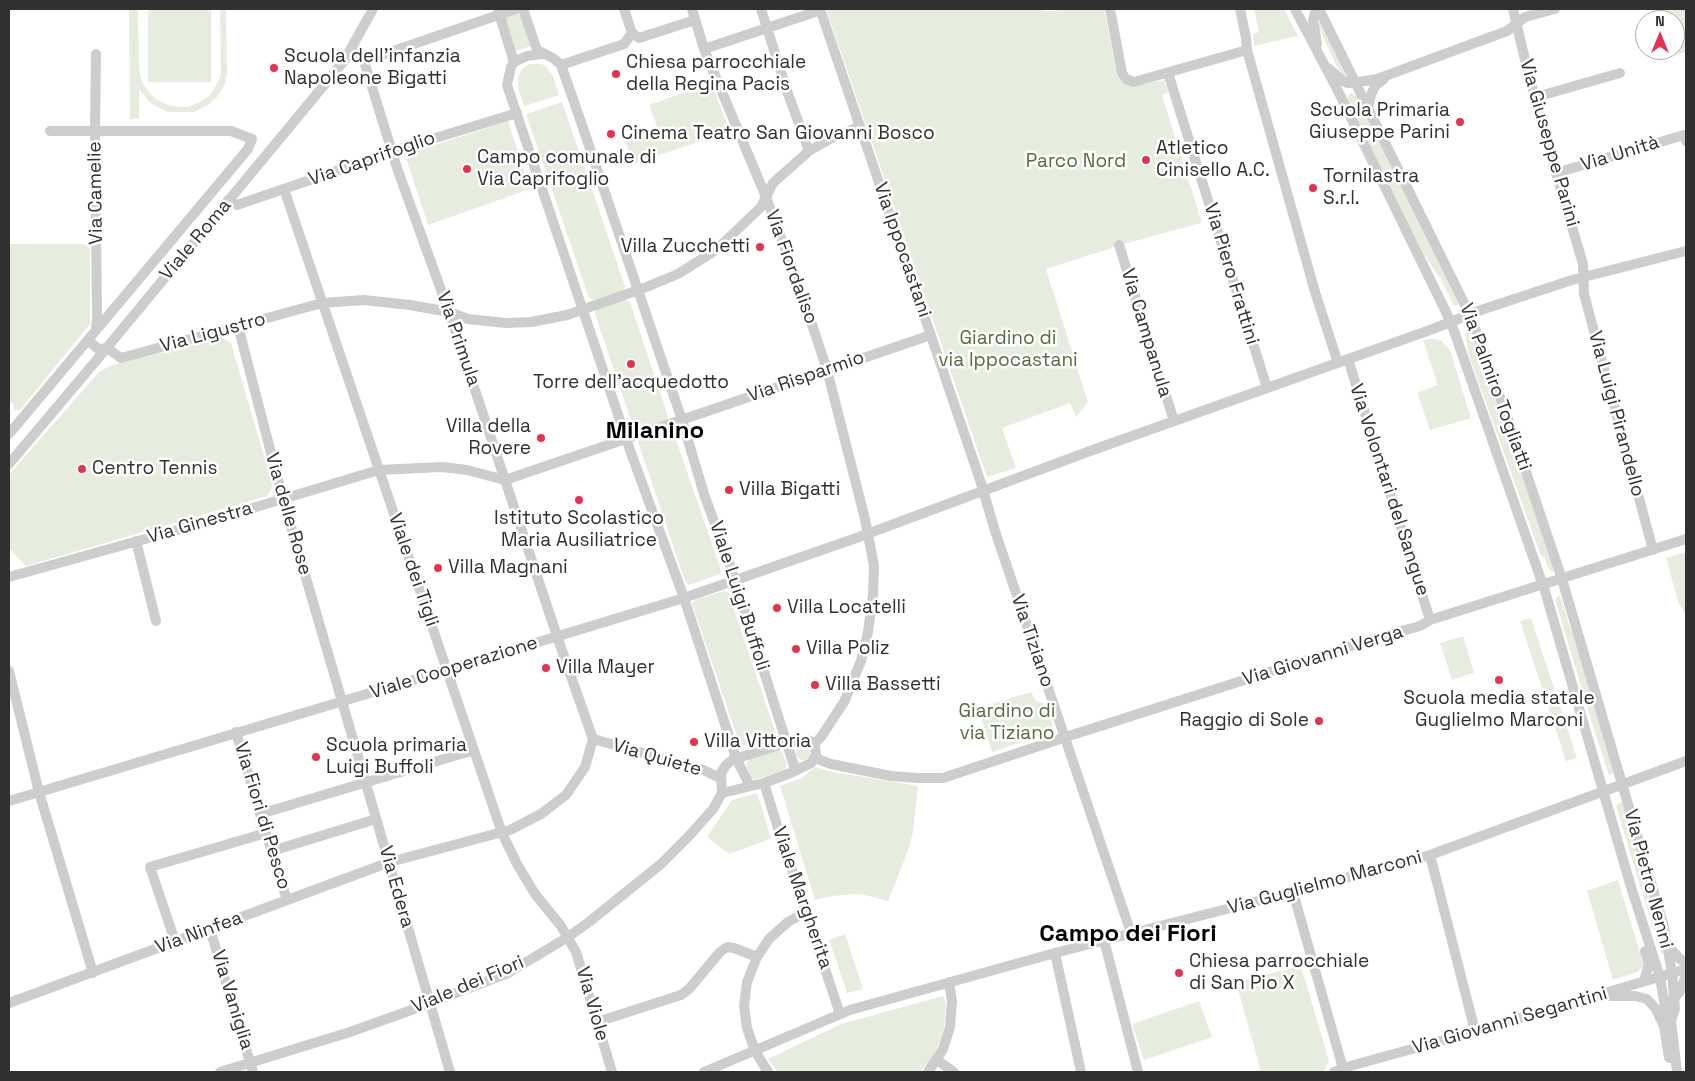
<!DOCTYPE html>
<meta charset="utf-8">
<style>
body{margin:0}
#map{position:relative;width:1695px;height:1081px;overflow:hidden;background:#fff;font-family:"Space Grotesk",sans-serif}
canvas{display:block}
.frame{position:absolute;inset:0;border:10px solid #303030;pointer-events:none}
.north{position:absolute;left:1635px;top:10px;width:50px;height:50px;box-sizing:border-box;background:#fff;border:1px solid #acacac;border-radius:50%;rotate:0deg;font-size:14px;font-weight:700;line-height:20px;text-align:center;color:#303030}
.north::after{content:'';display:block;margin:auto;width:18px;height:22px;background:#e6334d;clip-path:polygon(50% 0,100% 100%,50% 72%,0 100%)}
</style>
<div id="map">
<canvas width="1695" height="1081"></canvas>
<div class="frame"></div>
<div class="north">N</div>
</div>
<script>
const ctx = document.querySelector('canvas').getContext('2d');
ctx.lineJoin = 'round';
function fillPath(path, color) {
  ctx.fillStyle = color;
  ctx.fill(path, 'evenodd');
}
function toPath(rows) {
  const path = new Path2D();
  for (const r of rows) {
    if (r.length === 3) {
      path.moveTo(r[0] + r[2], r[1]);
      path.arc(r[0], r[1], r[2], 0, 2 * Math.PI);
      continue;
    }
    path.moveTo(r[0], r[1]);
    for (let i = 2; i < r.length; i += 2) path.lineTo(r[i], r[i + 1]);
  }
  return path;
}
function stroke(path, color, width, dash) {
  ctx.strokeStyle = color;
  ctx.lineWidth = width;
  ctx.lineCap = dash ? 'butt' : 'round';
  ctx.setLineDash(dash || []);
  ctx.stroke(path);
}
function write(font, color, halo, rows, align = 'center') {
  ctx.font = font + ' "Space Grotesk",sans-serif';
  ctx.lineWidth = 5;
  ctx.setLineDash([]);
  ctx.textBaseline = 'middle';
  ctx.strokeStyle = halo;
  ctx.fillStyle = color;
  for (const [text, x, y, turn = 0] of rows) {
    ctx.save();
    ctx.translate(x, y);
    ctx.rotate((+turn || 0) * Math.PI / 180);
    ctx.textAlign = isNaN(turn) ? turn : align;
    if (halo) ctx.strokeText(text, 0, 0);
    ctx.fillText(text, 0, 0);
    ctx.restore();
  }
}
fillPath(toPath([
 [129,9,138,9,139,71,144,86,155,99,168,105,180,107,187,107,200,102,210,95,218,82,221,74,220,9,226,9,227,73,225,84,218,96,208,105,194,112,168,112,152,104,139,90,139,119,130,119],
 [148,9,211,9,211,82,148,82],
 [826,9,1038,9,1044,11,1054,11,1065,9,1104,9,1117,75,1128,85,1133,87,1164,80,1168,92,1162,95,1201,220,1201,223,1124,244,1046,269,1088,402,1076,417,1070,403,1002,428,1016,468,987,477],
 [1254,9,1284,9,1298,36,1254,46,1253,34,1259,32],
 [1661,9,1686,9,1686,52,1675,55,1674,50,1675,50,1675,20,1664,20],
 [520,13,531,46,516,51,505,18],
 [1318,22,1320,22,1330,41,1346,76,1343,75,1337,67,1318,26],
 [529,64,541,64,546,66,553,76,559,95,524,106,518,88,518,78,521,70],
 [711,83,730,131,633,164,626,143,659,132,649,105],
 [1352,93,1357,96,1459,304,1454,306,1440,278,1423,253,1348,100,1348,95],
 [562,102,625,286,623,291,594,300,589,298,526,114],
 [508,121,530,189,428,225,405,155],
 [9,244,90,244,90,324,20,410,14,410,13,403,9,403],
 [625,300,630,302,668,416,667,420,637,430,633,426,595,314,596,309],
 [1470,332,1486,375,1491,382,1555,570,1552,572,1547,566,1545,559,1541,556,1469,356,1465,333],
 [222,337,231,343,273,487,267,496,26,566,9,548,9,475,20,462,100,371,113,365],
 [1432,339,1441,340,1450,350,1471,418,1430,430,1417,393,1438,385,1423,340],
 [669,428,673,431,721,570,720,574,689,585,685,581,638,442,639,439],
 [1686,552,1686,615,1678,602,1666,558],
 [724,591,728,592,775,731,774,736,743,746,739,742,693,607,692,603,695,600],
 [1560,595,1571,630,1575,635,1612,764,1613,773,1609,775,1591,720,1555,599],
 [1531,618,1577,758,1566,761,1520,621],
 [1463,636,1474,673,1452,680,1440,643],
 [1031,692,1036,701,1046,704,1051,717,1054,731,992,752,978,708],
 [803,753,7],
 [779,750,782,752,787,764,785,770,754,780,751,778,746,764,750,758],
 [815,767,828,771,918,786,913,832,908,851,888,901,865,895,854,894,832,896,815,900,780,786,802,778],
 [757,793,771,839,729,854,707,837,732,800],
 [1620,802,1624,804,1666,950,1663,954,1660,951,1616,806],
 [1618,880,1644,966,1637,972,1613,980,1587,891],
 [845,934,863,989,847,993,829,940],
 [1301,966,1329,1061,1324,1071,1320,1072,1261,1072,1236,982],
 [943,996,946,1002,944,1028,939,1043,932,1058,920,1072,778,1072,768,1059,841,1024],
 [1199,1001,1212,1037,1144,1060,1132,1024]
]), '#e7edde');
stroke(toPath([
 [523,9,537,50,553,58,561,65,581,122,682,420,704,494,731,568,794,766,793,772],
 [624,9,632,33],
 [692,9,704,49,766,197,804,300,827,370,865,519,874,566,873,594,868,632,861,661,844,702,821,737,814,744],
 [761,9,787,91,809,151],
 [820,9,980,480,995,531,1131,933],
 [1110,9,1122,73,1126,79,1134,82,1247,50],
 [1240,9,1246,38,1247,50,1315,292,1338,363],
 [1295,9,1338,91,1446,312,1453,328,1545,591,1631,887,1660,977,1665,1008,1671,1021,1677,1072],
 [1316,9,1313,20,1317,44],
 [1319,9,1470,315,1512,430,1562,579,1664,927,1672,973,1675,1009,1671,1021],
 [1513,9,1527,68,1556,173,1583,264,1584,294,1653,550],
 [498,10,514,62],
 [632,33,639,38,695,20],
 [704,49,821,10],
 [543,54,527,56,514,62,511,67,507,85,631,453,684,598,736,758,750,786],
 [364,61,516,9],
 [561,65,624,44,632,33],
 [1328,68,1343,81,1348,83,1352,83,1377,79,1507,31,1525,17,1555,9],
 [1168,73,1267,388],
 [1536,97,1620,73],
 [1368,108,1371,95,1375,86,1384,79],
 [1556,173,1684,135,1686,141],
 [284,189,502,833,517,864,535,894,561,926,576,952,612,1072],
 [228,200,237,205,403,148,517,113],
 [1119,245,1174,421],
 [238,326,283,499,450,1072],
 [96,330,97,317,95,132,96,54],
 [88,340,98,349,107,348],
 [107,348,121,358,322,303,364,300,410,305,449,312,468,319,506,323,531,322,567,315,644,288,678,274,716,250,761,207,773,183,809,151,830,139,860,126],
 [1348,359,1430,620],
 [9,434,248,149,252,139,231,131,50,131],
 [9,464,100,356,344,61,373,9],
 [136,541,156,621],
 [9,577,206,522,379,470,442,467,467,470,505,480,931,335],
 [9,671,39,792,93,973],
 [236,732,260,814,287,900],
 [593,739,701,769,720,778],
 [802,740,810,741,815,747,816,755,811,763,793,772,764,783,722,793,721,773,726,765,732,760,782,744,802,740],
 [815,758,831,764,891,776,918,778,943,778,1072,735,1376,638,1420,626,1430,620,1686,539],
 [764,783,777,825,840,1014],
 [9,801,350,699,684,598,859,537,1090,451,1430,330,1481,310,1572,280,1686,251],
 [260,814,474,750],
 [272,851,376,819],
 [1430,855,1475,1031],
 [1293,892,1344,1072],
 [210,929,253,1072],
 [1104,940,1138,1072],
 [175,941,150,867,266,833],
 [1667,945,1680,959,1686,963],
 [1055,953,1081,1072],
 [1644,981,1649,964,1645,951],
 [1609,996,1635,996,1647,999,1656,1009,1664,1026,1669,1058],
 [1673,999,1679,993,1686,976],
 [9,1003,390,862,510,830,541,814,566,795,585,767,593,739,560,645,449,312,397,168,364,61,357,55,354,44],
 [597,1022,681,995,689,989,720,952,727,947,734,948,757,957],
 [937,1060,954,1072],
 [220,1072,350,1032,417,1008,508,973,568,937,589,922,661,864,689,836,713,809,722,793],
 [704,1072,850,1010,1055,953,1293,892,1430,855,1686,761],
 [768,1072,755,1051,747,1028,744,1006,747,982,757,957,769,939,788,922,806,912],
 [928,1072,943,1049,950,1027,952,1001,949,982],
 [1334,1072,1343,1068,1466,1034,1686,969]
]), '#cdcdcd', 10);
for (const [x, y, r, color] of [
 [274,68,5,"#e6334d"],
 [616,74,5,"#e6334d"],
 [1460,122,5,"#e6334d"],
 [611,134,5,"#e6334d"],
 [1146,160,5,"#e6334d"],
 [467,169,5,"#e6334d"],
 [1313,188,5,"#e6334d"],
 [760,247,5,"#e6334d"],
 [631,364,5,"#e6334d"],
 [541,438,5,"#e6334d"],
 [82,469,5,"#e6334d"],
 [729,490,5,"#e6334d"],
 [579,500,5,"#e6334d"],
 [438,568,5,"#e6334d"],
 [777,608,5,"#e6334d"],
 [796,649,5,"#e6334d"],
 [546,668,5,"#e6334d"],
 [1499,680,5,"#e6334d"],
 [815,685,5,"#e6334d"],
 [1319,721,5,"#e6334d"],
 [694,742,5,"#e6334d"],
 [316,757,5,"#e6334d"],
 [1179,973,5,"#e6334d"]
]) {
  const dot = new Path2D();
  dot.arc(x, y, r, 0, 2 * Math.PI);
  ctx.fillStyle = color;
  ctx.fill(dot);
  stroke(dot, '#fff', 2);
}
write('19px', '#303030', '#fff', [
 ["Scuola dell'infanzia",284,57],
 ["Napoleone Bigatti",284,79],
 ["Chiesa parrocchiale",626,63],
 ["della Regina Pacis",626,85],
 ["Scuola Primaria",1450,111,"right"],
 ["Giuseppe Parini",1450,133,"right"],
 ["Cinema Teatro San Giovanni Bosco",621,134],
 ["Atletico",1156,149],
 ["Cinisello A.C.",1156,171],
 ["Campo comunale di",477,158],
 ["Via Caprifoglio",477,180],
 ["Tornilastra",1323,177],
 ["S.r.l.",1323,199],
 ["Villa Zucchetti",750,247,"right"],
 ["Torre dell'acquedotto",631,383,"center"],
 ["Villa della",531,427,"right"],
 ["Rovere",531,449,"right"],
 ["Centro Tennis",92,469],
 ["Villa Bigatti",739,490],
 ["Istituto Scolastico",579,519,"center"],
 ["Maria Ausiliatrice",579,541,"center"],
 ["Villa Magnani",448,568],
 ["Villa Locatelli",787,608],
 ["Villa Poliz",806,649],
 ["Villa Mayer",556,668],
 ["Villa Bassetti",825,685],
 ["Scuola media statale",1499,699,"center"],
 ["Guglielmo Marconi",1499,721,"center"],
 ["Raggio di Sole",1309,721,"right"],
 ["Villa Vittoria",704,742],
 ["Scuola primaria",326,746],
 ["Luigi Buffoli",326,768],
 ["Chiesa parrocchiale",1189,962],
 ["di San Pio X",1189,984]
], 'left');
write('19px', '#303030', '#fff', [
 ["Via Giuseppe Parini",1549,143,74],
 ["Via Unità",1620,154,-17],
 ["Via Caprifoglio",372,159,-19],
 ["Via Camelie",96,193,-91],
 ["Viale Roma",196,240,-50],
 ["Via Ippocastani",902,250,71],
 ["Via Fiordaliso",791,267,70],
 ["Via Piero Frattini",1231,274,73],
 ["Via Ligustro",213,333,-15],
 ["Via Campanula",1146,333,73],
 ["Via Primula",458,339,71],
 ["Via Risparmio",806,377,-19],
 ["Via Palmiro Togliatti",1495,387,70],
 ["Via Luigi Pirandello",1616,414,75],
 ["Via Volontari del Sangue",1389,490,72],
 ["Via delle Rose",288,514,74],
 ["Via Ginestra",200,523,-16],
 ["Viale dei Tigli",413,570,71],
 ["Viale Luigi Buffoli",739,596,72],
 ["Via Tiziano",1032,641,71],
 ["Via Giovanni Verga",1323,656,-17],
 ["Viale Cooperazione",454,668,-17],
 ["Via Quiete",657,758,16],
 ["Via Fiori di Pesco",262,816,73],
 ["Via Pietro Nenni",1648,879,75],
 ["Via Guglielmo Marconi",1325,883,-15],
 ["Via Edera",396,887,74],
 ["Viale Margherita",802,898,71],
 ["Via Ninfea",199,933,-20],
 ["Viale dei Fiori",468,985,-23],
 ["Via Vaniglia",232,1000,73],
 ["Via Viole",592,1004,74],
 ["Via Giovanni Segantini",1510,1021,-16]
]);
write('19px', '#566c3d', '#fff', [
 ["Parco Nord",1076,162],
 ["Giardino di",1008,339],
 ["via Ippocastani",1008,361],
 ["Giardino di",1007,712],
 ["via Tiziano",1007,734]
]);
write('bold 24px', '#000', '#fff', [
 ["Milanino",655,431],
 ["Campo dei Fiori",1128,934]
]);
</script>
